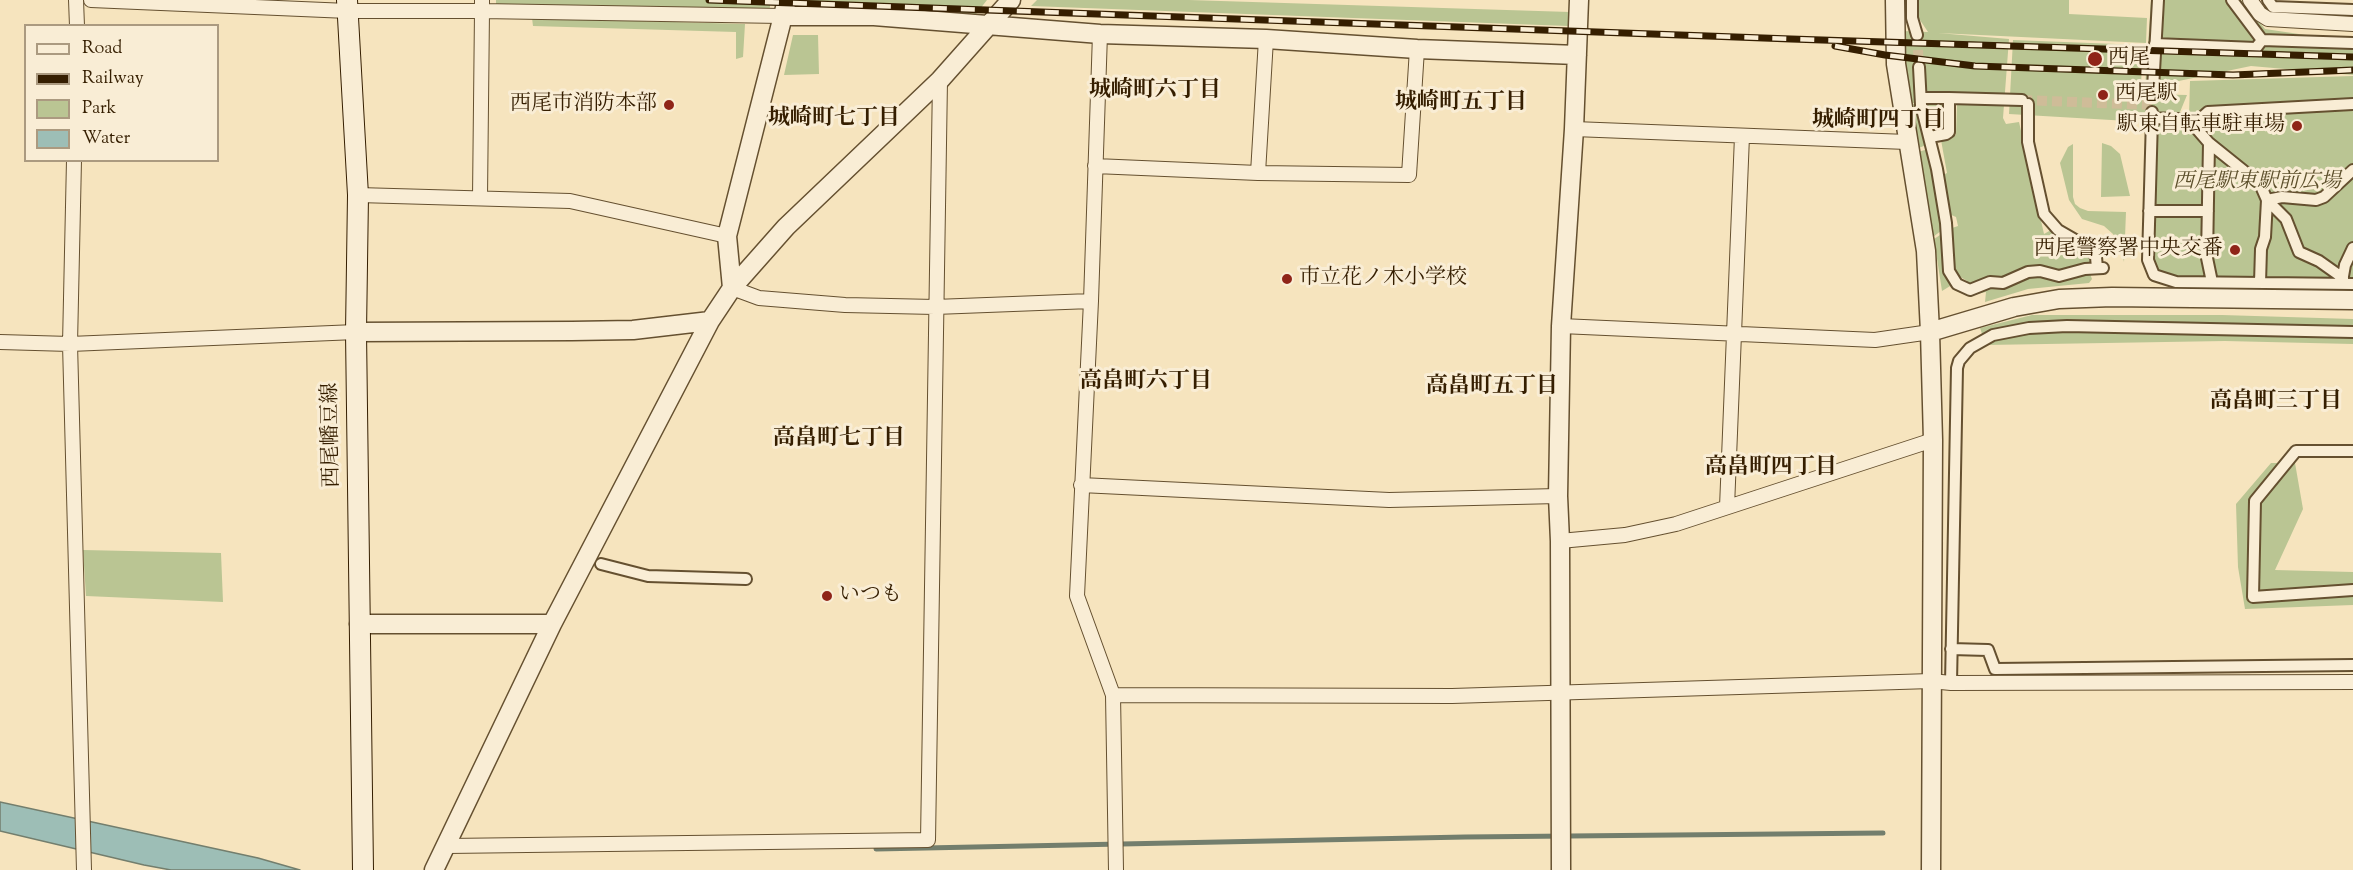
<!DOCTYPE html>
<meta charset="utf-8">
<style>
body{margin:0}
#map{position:relative;width:2353px;height:870px;overflow:hidden;background:#f6e4be;font-family:"Sorts Mill Goudy",serif}
canvas{display:block}
.legend{position:absolute;left:24px;top:24px;width:195px;height:138px;box-sizing:border-box;background:#f9edd5;border:2px solid #ab9a80;margin:0;padding:8px 10px;list-style:none;font-size:18px;color:#351e00}
.legend li{display:flex;align-items:center;gap:12px;height:30px}
.legend b{width:30px;border:2px solid #ab9a80}
</style>
<div id="map">
<canvas width="2353" height="870"></canvas>
<ul class="legend">
<li><b style="height:8px;background:#f9edd5"></b>Road</li>
<li><b style="height:8px;background:#351e00"></b>Railway</li>
<li><b style="height:16px;background:#bac593"></b>Park</li>
<li><b style="height:16px;background:#9dbeb6"></b>Water</li>
</ul>
</div>
<script>
const ctx = document.querySelector('canvas').getContext('2d');
ctx.lineJoin = 'round';
function fillPath(path, color) {
  ctx.fillStyle = color;
  ctx.fill(path, 'evenodd');
}
function toPath(rows) {
  const path = new Path2D();
  for (const r of rows) {
    path.moveTo(r[0], r[1]);
    for (let i = 2; i < r.length; i += 2) path.lineTo(r[i], r[i + 1]);
  }
  return path;
}
function stroke(path, color, width, dash) {
  ctx.strokeStyle = color;
  ctx.lineWidth = width;
  ctx.lineCap = dash ? 'butt' : 'round';
  ctx.setLineDash(dash || []);
  ctx.stroke(path);
}
function write(font, color, halo, rows, align = 'center') {
  ctx.font = font + ' "Sorts Mill Goudy","Noto Serif JP",serif';
  ctx.lineWidth = 6;
  ctx.setLineDash([]);
  ctx.textBaseline = 'middle';
  ctx.strokeStyle = halo;
  ctx.fillStyle = color;
  for (const [text, x, y, turn = 0] of rows) {
    ctx.save();
    ctx.translate(x, y);
    ctx.rotate((+turn || 0) * Math.PI / 180);
    ctx.textAlign = isNaN(turn) ? turn : align;
    if (halo) ctx.strokeText(text, 0, 0);
    ctx.fillText(text, 0, 0);
    ctx.restore();
  }
}
fillPath(toPath([
 [496,0,771,0,769,13,496,7],
 [792,0,987,0,973,18,788,11],
 [1037,0,1189,0,1570,12,1568,26,1031,6],
 [1918,0,2069,0,2069,14,2147,18,2146,43,1938,33,2009,39,2003,118,2006,124,2019,122,2044,234,2051,230,2054,221,2077,237,2091,258,2089,261,2092,261,2095,273,2090,274,2092,279,2089,283,2028,289,1985,302,1986,292,1968,296,1952,289,1962,282,1967,281,1959,276,1960,280,1942,291,1934,239,1949,229,1958,226,1956,217,1949,214,1943,175,1947,173,1941,140,1956,135,1957,104,1954,103,1953,133,1919,148,1913,104,1938,103,1910,103,1902,31,1928,32,1918,17],
 [2151,0,2241,0,2265,29,2353,42,2353,75,2251,66,2145,88],
 [532,18,745,24,743,57,736,59,736,32,533,26],
 [793,35,818,35,819,74,784,75],
 [2013,40,2142,45,2141,94,2187,95,2180,112,2165,115,2189,116,2190,81,2353,76,2353,280,2178,278,2159,272,2152,261,2156,116,2128,121,2009,114],
 [2102,143,2111,146,2120,154,2130,196,2101,197],
 [2073,144,2073,197,2075,204,2080,208,2088,211,2126,212,2124,262,2121,248,2113,234,2104,226,2082,219,2069,200,2060,163,2068,147],
 [1935,147,1950,224,1933,237,1918,152],
 [2032,315,2222,315,2353,319,2353,344,2225,341,1986,345,1980,328],
 [2271,463,2295,463,2303,509,2275,570,2353,572,2353,605,2245,609,2238,567,2236,504],
 [83,550,221,553,223,602,86,596]
]), '#bac593');
const water = toPath([
 [0,802,258,858,300,870,171,870,144,865,0,831,0,802]
]);
fillPath(water, '#9dbeb6');
stroke(water, '#737e6d', 1.5);
stroke(toPath([
 [876,849,1465,837,1883,833]
]), '#737e6d', 5);
stroke(toPath([
 [1917,35,1919,67],
 [2022,100,2152,105]
]), '#cfbc98', 10, [10, 5]);
const pedestrian = toPath([
 [1912,0,1912,18,1917,35],
 [2232,0,2262,40,2353,43],
 [2268,0,2273,7,2353,10],
 [2155,44,2256,48,2262,40],
 [1919,67,1921,105,1937,169,1946,223,1949,271,1957,284,1970,290,1990,282,2003,283,2028,272,2040,271,2059,276,2085,269,2103,268],
 [2153,89,2158,0],
 [1921,98,1949,98],
 [2028,104,2028,142,2044,214,2058,230,2091,249,2096,257,2097,268],
 [2152,112,2152,118,2178,119,2196,128,2209,143,2207,258,2212,282],
 [2152,118,2148,260,2154,275,2176,282,2353,284],
 [2196,128,2198,121,2208,112,2353,104],
 [1930,137,1946,134,1949,132,1949,98,2022,100],
 [2209,143,2260,184,2267,200,2286,219,2299,252,2319,261,2343,278],
 [2149,211,2208,211],
 [2342,282,2345,265,2353,248],
 [2260,283,2261,249,2265,237,2267,200,2282,197,2316,200,2324,197,2353,170],
 [2353,451,2296,451,2255,501,2253,597,2353,590],
 [601,564,648,576,746,579],
 [1951,649,1988,650,1995,669,2353,665],
 [1951,683,1957,368,1959,361,1970,348,1993,335,2029,328,2067,326,2353,332]
]);
const minor = toPath([
 [76,0,77,26],
 [91,0,348,11,482,11,480,197],
 [482,0,482,11,781,16],
 [2250,0,2260,14,2268,19,2353,24],
 [1100,34,1091,301,1077,596,1113,695,1116,870],
 [1574,129,1907,142],
 [74,160,70,344,84,870],
 [1095,166,1258,173,1409,175,1417,49],
 [1258,173,1266,39],
 [358,195,570,201,727,236],
 [732,288,759,298,845,305,935,307,1091,301],
 [1561,326,1875,340,1930,332],
 [0,342,70,344,356,332],
 [1081,485,1389,500,1558,496],
 [1727,507,1742,136],
 [1560,541,1625,535,1676,524,1933,440],
 [1113,695,1452,696,1931,681,1951,683,2353,682],
 [447,846,928,840,940,80]
]);
const tertiary = toPath([
 [1895,0,1896,64,1926,251,1930,332,1933,440,1931,870],
 [781,16,874,16,1100,34,1266,39,1417,49,1577,55],
 [732,288,727,236,787,0],
 [356,332,572,331,633,330,710,321],
 [1930,332,2014,307,2059,299,2112,297,2353,300],
 [359,624,552,624],
 [434,870,552,624,710,321,732,288,786,227,940,80,1011,0],
 [1561,870,1560,541,1558,496,1561,326,1574,129,1579,0]
]);
const secondary = toPath([
 [347,0,358,195,356,332,363,870]
]);
stroke(pedestrian, '#655030', 14);
stroke(minor, '#655030', 16);
stroke(tertiary, '#655030', 21);
stroke(secondary, '#351e00', 22);
stroke(pedestrian, '#f9edd5', 10);
stroke(minor, '#f9edd5', 14);
stroke(tertiary, '#f9edd5', 18);
stroke(secondary, '#f9edd5', 20);
const rail = toPath([
 [709,0,1791,39,2353,57],
 [1835,46,1885,55,1975,66,2233,75,2353,70]
]);
stroke(rail, '#351e00', 7);
stroke(rail, '#f9edd5', 4.5, [14]);
for (const [x, y, r, color] of [
 [2095,59,8,"#8f2418"],
 [2103,95,6,"#8f2418"],
 [669,105,6,"#8f2418"],
 [2297,126,6,"#8f2418"],
 [2235,250,6,"#8f2418"],
 [1287,279,6,"#8f2418"],
 [827,596,6,"#8f2418"]
]) {
  const dot = new Path2D();
  dot.arc(x, y, r, 0, 2 * Math.PI);
  ctx.fillStyle = color;
  ctx.fill(dot);
  stroke(dot, '#f9edd5', 2);
}
write('21px', '#351e00', '#f9edd5', [
 ["西尾",2108,59],
 ["西尾駅",2115,95],
 ["西尾市消防本部",657,105,"right"],
 ["駅東自転車駐車場",2285,126,"right"],
 ["西尾警察署中央交番",2223,250,"right"],
 ["市立花ノ木小学校",1299,279],
 ["いつも",839,596]
], 'left');
write('italic 21px', '#5d502c', '#f9edd5', [
 ["西尾駅東駅前広場",2257,183]
]);
write('21px', '#351e00', '#f9edd5', [
 ["西尾幡豆線",333,435,-91]
]);
write('bold 22px', '#351e00', '#f9edd5', [
 ["城崎町六丁目",1155,92],
 ["城崎町五丁目",1461,104],
 ["城崎町七丁目",834,120],
 ["城崎町四丁目",1878,122],
 ["高畠町六丁目",1146,383],
 ["高畠町五丁目",1492,388],
 ["高畠町三丁目",2276,403],
 ["高畠町七丁目",839,440],
 ["高畠町四丁目",1771,469]
]);
</script>
